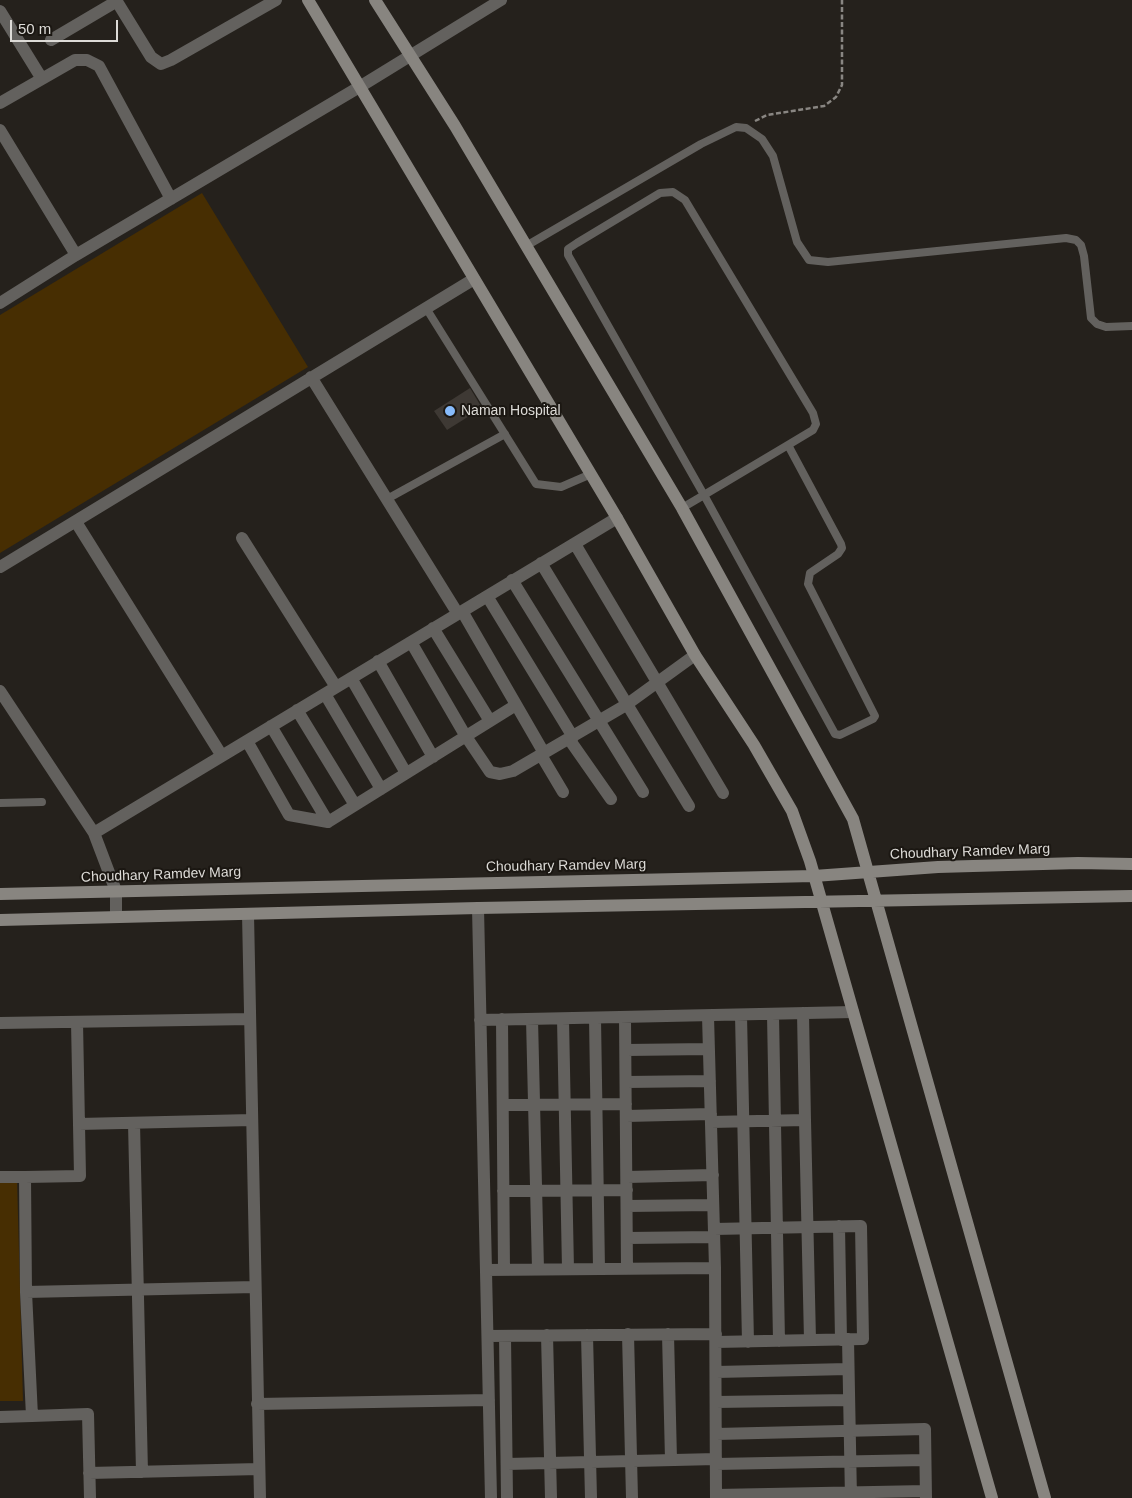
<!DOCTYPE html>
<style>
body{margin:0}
#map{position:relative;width:1132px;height:1498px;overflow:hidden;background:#25211c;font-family:Helvetica,sans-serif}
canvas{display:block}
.scale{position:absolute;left:10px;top:20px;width:108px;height:22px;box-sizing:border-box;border:2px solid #dddbd7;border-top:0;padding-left:6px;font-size:15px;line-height:18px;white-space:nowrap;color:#dddbd7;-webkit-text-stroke:4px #1b1712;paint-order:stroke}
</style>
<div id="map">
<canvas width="1132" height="1498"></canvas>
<div class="scale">50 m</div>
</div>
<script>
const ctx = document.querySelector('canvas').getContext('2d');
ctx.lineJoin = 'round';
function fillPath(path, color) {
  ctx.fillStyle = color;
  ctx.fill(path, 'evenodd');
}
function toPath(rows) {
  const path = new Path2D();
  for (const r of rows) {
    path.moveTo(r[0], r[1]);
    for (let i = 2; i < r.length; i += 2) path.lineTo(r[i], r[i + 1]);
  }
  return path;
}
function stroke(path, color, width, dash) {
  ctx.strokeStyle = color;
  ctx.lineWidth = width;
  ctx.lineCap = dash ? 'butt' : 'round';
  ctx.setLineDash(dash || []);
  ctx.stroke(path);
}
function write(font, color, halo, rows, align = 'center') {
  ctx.font = font + ' Helvetica,sans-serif';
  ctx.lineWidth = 4;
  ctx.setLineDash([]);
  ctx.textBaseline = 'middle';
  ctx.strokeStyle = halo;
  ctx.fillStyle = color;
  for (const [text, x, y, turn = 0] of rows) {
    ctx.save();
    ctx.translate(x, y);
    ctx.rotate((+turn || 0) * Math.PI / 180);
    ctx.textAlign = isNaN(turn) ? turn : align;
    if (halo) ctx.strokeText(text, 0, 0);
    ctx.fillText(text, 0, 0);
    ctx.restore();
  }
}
fillPath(toPath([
 [202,193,308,367,0,553,0,315],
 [0,1179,17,1179,23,1401,0,1401]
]), '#472e02');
fillPath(toPath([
 [470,388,482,408,447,430,434,411]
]), '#3e3934');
stroke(toPath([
 [755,121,767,115,824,106,836,97,842,85,842,0]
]), '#898682', 2.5, [5, 2.5]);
stroke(toPath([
 [526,246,701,144,736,127,746,128,762,139,773,156,797,242,809,260,828,262,1066,238,1076,240,1081,245,1084,256,1091,318,1097,324,1106,327,1132,326],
 [426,308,536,484,561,487,591,474],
 [387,499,505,434],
 [682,508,704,495,788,445,813,430,816,424,813,413,685,200,673,192,660,193,577,243,568,249,568,255,704,495,835,734,840,735,873,719,875,716,808,584,810,573,838,554,842,548,841,544,788,445],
 [0,803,42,802]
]), '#63615e', 8);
stroke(toPath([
 [116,0,151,57,161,64,171,60,276,0],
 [0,11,42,79],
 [51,40,117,1],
 [0,103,75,60,87,60,99,66,171,199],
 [0,130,76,255],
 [0,303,76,255,361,86,501,0],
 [311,377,458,614],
 [76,522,222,756],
 [242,538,336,687],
 [575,544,723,793],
 [541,563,689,806],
 [0,567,474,279],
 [512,580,643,792],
 [487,596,573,737],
 [462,611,544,753],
 [433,628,490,721],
 [411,642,465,735,490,772,500,774,513,771,626,705,695,655],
 [378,661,433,757],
 [351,678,406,773],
 [0,691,94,833,116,891,116,917],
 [325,694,381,789],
 [297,710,355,805],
 [271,726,328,822],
 [569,739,611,799],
 [247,741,289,815,328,822,516,705],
 [541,755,563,792],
 [94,833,617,518],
 [478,908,491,1498],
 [248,914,260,1498],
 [741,1015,748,1342],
 [773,1015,779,1341],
 [708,1016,715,1268,716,1498],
 [595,1018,599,1269],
 [625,1018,627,1269],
 [502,1019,504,1270],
 [532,1019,538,1269],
 [563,1019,568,1269],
 [480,1020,853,1012],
 [0,1023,250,1019],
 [626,1050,709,1049],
 [626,1082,710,1081],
 [503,1105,626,1104],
 [626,1116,711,1114],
 [805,1120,810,1340],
 [711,1122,805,1120,803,1013],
 [134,1123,142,1472],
 [79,1124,252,1120],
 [0,1177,25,1177,26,1292,32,1416,0,1417],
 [25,1177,80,1176,77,1022],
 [627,1177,713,1175],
 [503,1191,627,1190],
 [627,1206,713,1205],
 [839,1226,841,1340],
 [714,1229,861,1226,863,1339,716,1342],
 [627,1238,714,1237],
 [486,1270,715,1268],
 [26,1292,255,1287],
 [628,1334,632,1498],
 [668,1334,671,1460],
 [547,1335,551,1498],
 [587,1335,591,1498],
 [488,1336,716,1334],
 [505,1336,507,1498],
 [848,1339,851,1498],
 [716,1372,848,1369],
 [716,1402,849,1400],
 [257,1404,489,1400],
 [32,1416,88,1414,90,1498],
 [716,1434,925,1429,926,1498],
 [507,1464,716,1459],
 [716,1464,925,1460],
 [89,1473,259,1469],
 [716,1495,926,1491]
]), '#63615e', 12);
stroke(toPath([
 [308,0,617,518,695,655,754,745,792,811,810,861,992,1498],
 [375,0,455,126,682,508,853,819,1045,1498],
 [0,894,814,876,938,867,1078,863,1132,864],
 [0,920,478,908,1132,896]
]), '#888580', 12);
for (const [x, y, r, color] of [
 [450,411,6,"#87bbfb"]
]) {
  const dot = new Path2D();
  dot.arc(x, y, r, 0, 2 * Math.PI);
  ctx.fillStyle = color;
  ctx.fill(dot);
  stroke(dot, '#1b1712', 2);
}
write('14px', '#dddbd7', '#1b1712', [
 ["Naman Hospital",461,411]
], 'left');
write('14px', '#dddbd7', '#1b1712', [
 ["Choudhary Ramdev Marg",970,852,-2],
 ["Choudhary Ramdev Marg",566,866,-1],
 ["Choudhary Ramdev Marg",161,875,-2]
]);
</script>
